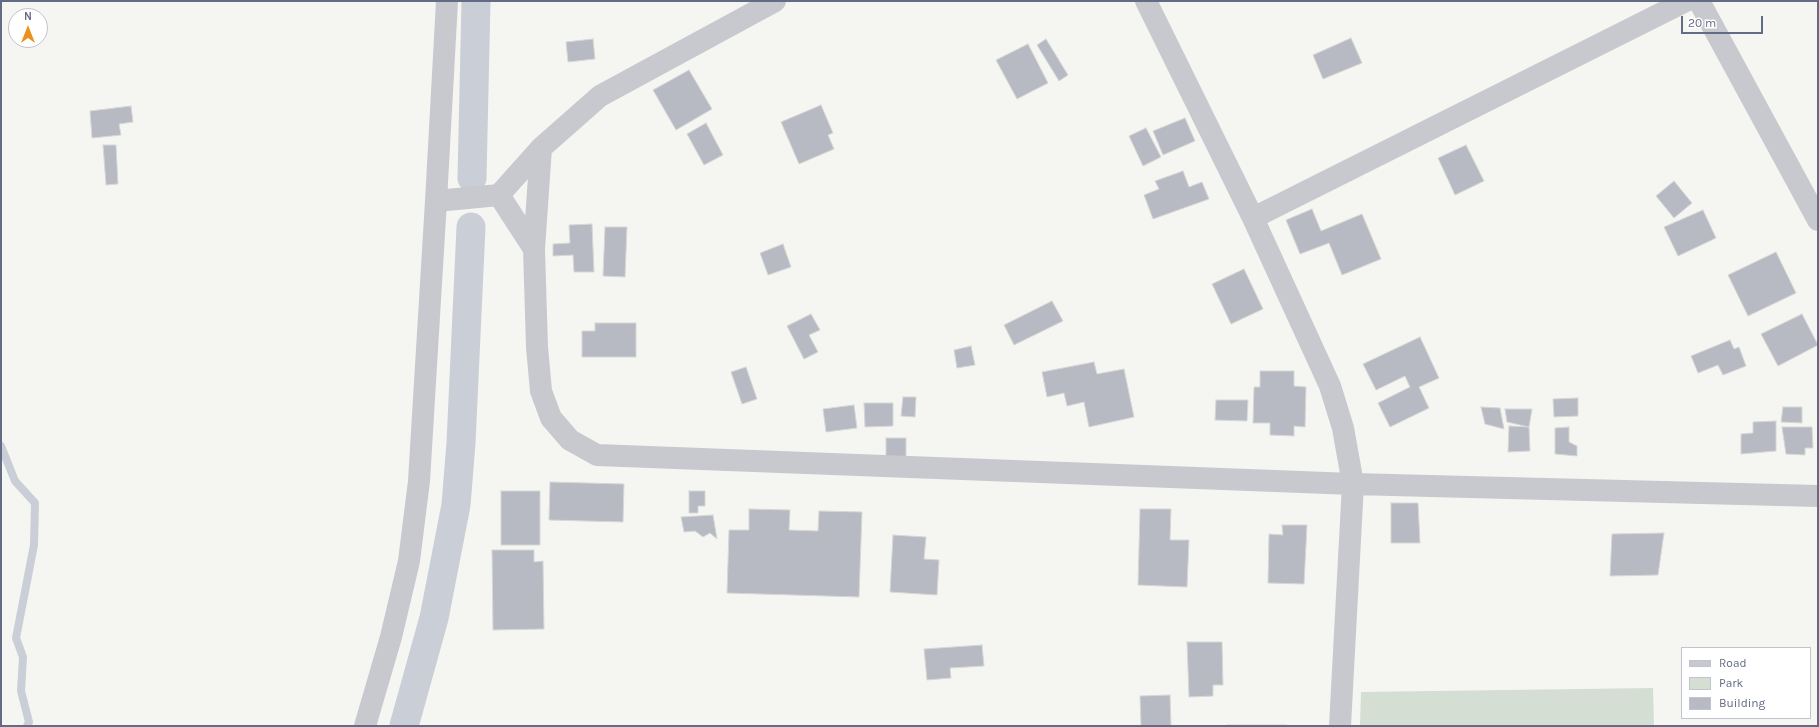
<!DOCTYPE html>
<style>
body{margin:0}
#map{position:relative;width:1819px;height:727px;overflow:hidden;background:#f5f6f2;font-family:Karla,sans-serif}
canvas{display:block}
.frame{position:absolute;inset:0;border:2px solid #636b85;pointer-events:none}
.legend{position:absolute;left:1681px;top:647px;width:130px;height:72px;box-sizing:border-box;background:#fff;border:1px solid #c1c4ce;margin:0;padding:5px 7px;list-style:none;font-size:12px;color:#636b85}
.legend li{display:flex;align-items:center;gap:8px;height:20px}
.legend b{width:20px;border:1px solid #c1c4ce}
.north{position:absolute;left:8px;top:8px;width:40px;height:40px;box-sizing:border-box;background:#fff;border:1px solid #c1c4ce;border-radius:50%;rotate:0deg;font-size:11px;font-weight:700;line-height:16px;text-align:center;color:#636b85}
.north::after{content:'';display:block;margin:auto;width:14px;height:18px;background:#eb921d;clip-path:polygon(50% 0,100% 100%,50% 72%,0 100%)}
.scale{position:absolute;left:1681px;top:16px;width:82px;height:18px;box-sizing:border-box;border:2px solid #636b85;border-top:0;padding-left:5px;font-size:12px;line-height:14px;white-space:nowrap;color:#636b85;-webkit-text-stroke:3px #fff;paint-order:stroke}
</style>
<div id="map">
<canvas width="1819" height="727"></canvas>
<div class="frame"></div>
<ul class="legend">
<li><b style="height:5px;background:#c8c9ce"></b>Road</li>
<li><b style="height:11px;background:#d4ded3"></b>Park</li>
<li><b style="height:11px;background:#b7bac2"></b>Building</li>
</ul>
<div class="north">N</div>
<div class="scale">20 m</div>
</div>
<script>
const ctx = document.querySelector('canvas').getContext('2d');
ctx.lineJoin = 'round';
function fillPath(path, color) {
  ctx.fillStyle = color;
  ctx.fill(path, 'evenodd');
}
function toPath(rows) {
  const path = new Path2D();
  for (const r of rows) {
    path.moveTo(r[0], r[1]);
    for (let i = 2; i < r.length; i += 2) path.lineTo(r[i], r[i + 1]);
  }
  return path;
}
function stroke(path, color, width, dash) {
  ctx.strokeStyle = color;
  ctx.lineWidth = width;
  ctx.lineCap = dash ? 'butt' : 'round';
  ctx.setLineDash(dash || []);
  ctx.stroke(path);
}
fillPath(toPath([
 [1653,688,1654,726,1360,726,1361,692]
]), '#d4ded3');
stroke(toPath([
 [1,446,15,481,35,503,34,545,16,638,23,657,21,691,29,722,27,726]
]), '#caced6', 8);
stroke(toPath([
 [472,178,476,1],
 [404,726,434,618,456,505,461,443,471,227]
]), '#caced6', 29);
const building = toPath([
 [1351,38,1362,63,1323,79,1313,55,1351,38],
 [593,39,595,59,568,62,566,42,593,39],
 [1046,39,1068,75,1059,81,1037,45,1046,39],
 [1028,44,1048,83,1017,99,996,60,1028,44],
 [689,70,712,109,676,130,653,90,689,70],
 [821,105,833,133,828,135,834,149,799,164,781,122,821,105],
 [131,106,133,122,119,124,121,135,92,138,90,111,131,106],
 [1185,118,1195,141,1163,155,1153,131,1185,118],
 [706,123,723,155,704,165,687,134,706,123],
 [1146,128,1161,157,1143,166,1129,136,1146,128],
 [103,145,116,145,118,184,106,185,103,145],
 [1466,145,1484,181,1455,195,1438,158,1466,145],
 [1183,171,1189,187,1202,182,1209,199,1153,219,1144,195,1159,189,1155,181,1183,171],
 [1674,181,1692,203,1674,218,1656,196,1674,181],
 [1312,209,1321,231,1362,214,1381,259,1342,275,1329,243,1300,254,1286,220,1312,209],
 [1703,210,1716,238,1678,256,1664,227,1703,210],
 [592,224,594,272,574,272,573,255,553,256,553,244,570,243,569,225,592,224],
 [605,227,627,227,625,277,603,276,605,227],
 [783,244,791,267,768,275,760,253,783,244],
 [1776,252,1796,293,1748,316,1728,275,1776,252],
 [1244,269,1263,309,1231,324,1212,284,1244,269],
 [1052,301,1063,321,1014,345,1004,325,1052,301],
 [811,314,820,330,809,335,818,352,804,359,787,326,811,314],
 [1802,314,1818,345,1778,366,1761,334,1802,314],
 [595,323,636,323,636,357,582,357,582,331,595,331,595,323],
 [1420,337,1439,378,1419,387,1429,408,1390,427,1378,403,1410,387,1405,376,1376,390,1363,364,1420,337],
 [1730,340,1734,349,1739,347,1746,366,1723,375,1718,365,1698,373,1691,356,1730,340],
 [971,346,975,365,957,368,954,350,971,346],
 [1094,362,1097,374,1124,369,1134,417,1089,427,1084,402,1067,406,1064,393,1047,397,1042,372,1094,362],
 [746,367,757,399,742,404,731,372,746,367],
 [1260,371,1294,371,1294,386,1306,387,1305,427,1294,426,1294,436,1270,435,1270,423,1253,423,1254,387,1260,387,1260,371],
 [903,397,916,397,915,417,901,416,903,397],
 [1578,398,1578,416,1554,417,1553,399,1578,398],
 [1216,400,1248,400,1247,421,1215,420,1216,400],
 [864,403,893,403,893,426,865,427,864,403],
 [854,405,857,428,826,432,823,409,854,405],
 [1481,407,1500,408,1504,429,1485,424,1481,407],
 [1783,407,1802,407,1802,423,1781,422,1783,407],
 [1505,409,1532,409,1529,427,1507,422,1505,409],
 [1776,421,1776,451,1741,454,1741,434,1753,433,1753,422,1776,421],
 [1509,426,1529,427,1530,451,1508,452,1509,426],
 [1569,427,1569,442,1577,446,1577,456,1555,454,1555,428,1569,427],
 [1782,427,1812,427,1813,448,1805,448,1805,455,1786,454,1782,427],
 [886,438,906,438,906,458,886,458,886,438],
 [550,482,624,484,623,522,549,520,550,482],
 [501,491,540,491,540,545,501,545,501,491],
 [689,491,705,491,705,506,698,506,698,513,689,513,689,491],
 [1391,503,1418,503,1420,543,1391,543,1391,503],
 [749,509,790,510,789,530,818,531,819,511,862,512,859,597,727,593,729,530,749,530,749,509],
 [1140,509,1171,509,1170,540,1189,540,1187,587,1138,585,1140,509],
 [713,515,717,539,710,533,703,537,695,531,684,532,681,517,713,515],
 [1282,525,1307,525,1304,584,1268,583,1269,534,1283,535,1282,525],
 [1664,533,1658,575,1610,576,1612,534,1664,533],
 [893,535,926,537,924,559,939,560,937,595,890,592,893,535],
 [492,550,534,550,534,562,543,561,544,629,493,630,492,550],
 [1187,642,1222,642,1223,685,1213,685,1213,696,1189,697,1187,642],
 [982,645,984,666,950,668,951,678,927,680,924,649,982,645],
 [1170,695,1171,726,1141,726,1140,696,1170,695],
 [1227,725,1287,725,1287,726,1227,726,1227,725]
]);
fillPath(building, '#b7bac2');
stroke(building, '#d6d7d5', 1);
stroke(toPath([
 [1146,1,1253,218,1330,386,1343,428,1353,484,1340,726],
 [1699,1,1818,220],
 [499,195,534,249,537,347,541,391,551,418,570,440,597,455,1353,484,1818,496],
 [436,201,447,1],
 [1253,218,1686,1],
 [534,249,541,148],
 [365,726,391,637,409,561,419,481,436,201,499,195,541,148,600,96,775,1]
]), '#c8c9ce', 22);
</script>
